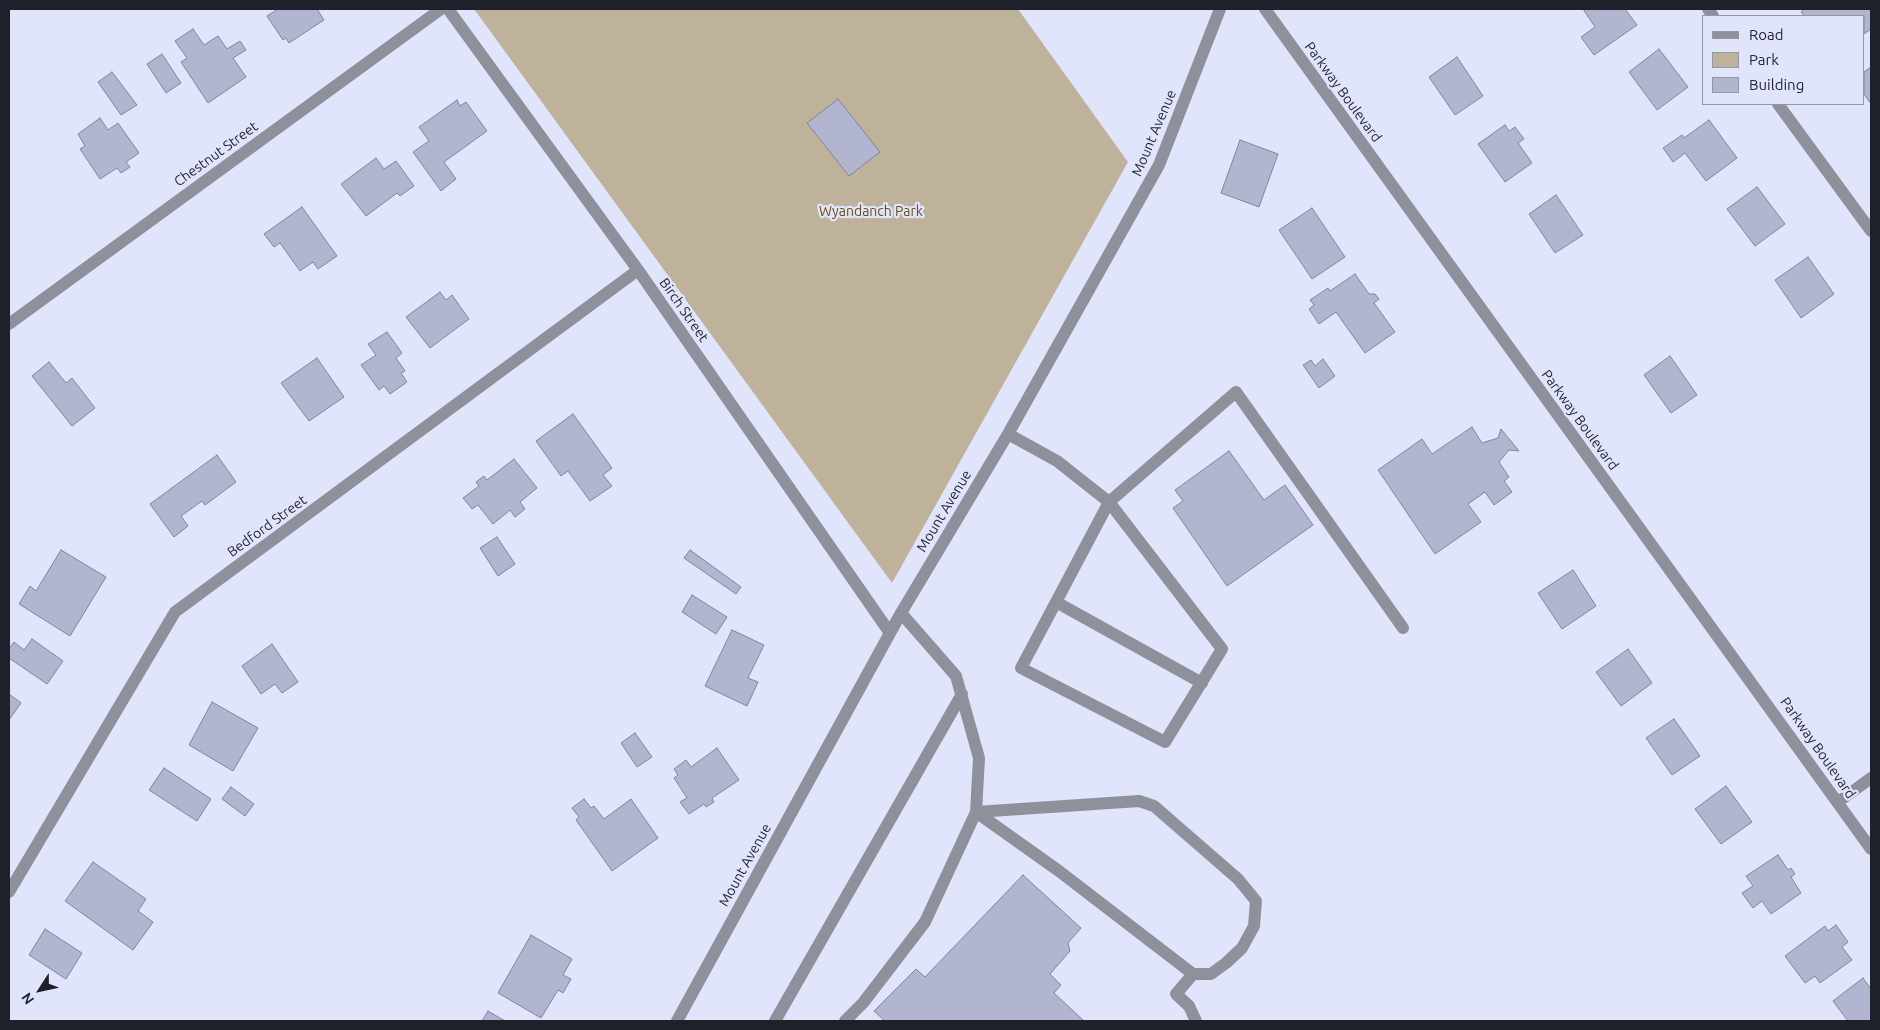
<!DOCTYPE html>
<style>
body{margin:0}
#map{position:relative;width:1880px;height:1030px;overflow:hidden;background:#e1e5fb;font-family:Ubuntu,sans-serif}
canvas{display:block}
.frame{position:absolute;inset:0;border:10px solid #1e202a;pointer-events:none}
.legend{position:absolute;left:1702px;top:15px;width:162px;height:90px;box-sizing:border-box;background:#e1e5fb;border:1px solid #9396a7;margin:0;padding:6px 9px;list-style:none;font-size:15px;color:#1e202a}
.legend li{display:flex;align-items:center;gap:10px;height:25px}
.legend b{width:25px;border:1px solid #9396a7}
.north{position:absolute;left:15px;top:965px;width:50px;height:50px;-webkit-text-stroke:4px #e1e5fb;paint-order:stroke;rotate:235deg;font-size:14px;font-weight:700;line-height:20px;text-align:center;color:#1e202a}
.north::after{content:'';display:block;margin:auto;width:18px;height:22px;background:#1e202a;clip-path:polygon(50% 0,100% 100%,50% 72%,0 100%)}
</style>
<div id="map">
<canvas width="1880" height="1030"></canvas>
<div class="frame"></div>
<ul class="legend">
<li><b style="height:6px;background:#8e909b"></b>Road</li>
<li><b style="height:14px;background:#bfb29b"></b>Park</li>
<li><b style="height:14px;background:#b1b5d0"></b>Building</li>
</ul>
<div class="north">N</div>
</div>
<script>
const ctx = document.querySelector('canvas').getContext('2d');
ctx.lineJoin = 'round';
function fillPath(path, color) {
  ctx.fillStyle = color;
  ctx.fill(path, 'evenodd');
}
function toPath(rows) {
  const path = new Path2D();
  for (const r of rows) {
    path.moveTo(r[0], r[1]);
    for (let i = 2; i < r.length; i += 2) path.lineTo(r[i], r[i + 1]);
  }
  return path;
}
function stroke(path, color, width, dash) {
  ctx.strokeStyle = color;
  ctx.lineWidth = width;
  ctx.lineCap = dash ? 'butt' : 'round';
  ctx.setLineDash(dash || []);
  ctx.stroke(path);
}
function write(font, color, halo, rows, align = 'center') {
  ctx.font = font + ' Ubuntu,sans-serif';
  ctx.lineWidth = 4.5;
  ctx.setLineDash([]);
  ctx.textBaseline = 'middle';
  ctx.strokeStyle = halo;
  ctx.fillStyle = color;
  for (const [text, x, y, turn = 0] of rows) {
    ctx.save();
    ctx.translate(x, y);
    ctx.rotate((+turn || 0) * Math.PI / 180);
    ctx.textAlign = isNaN(turn) ? turn : align;
    if (halo) ctx.strokeText(text, 0, 0);
    ctx.fillText(text, 0, 0);
    ctx.restore();
  }
}
fillPath(toPath([
 [474,9,1018,9,1128,162,892,583]
]), '#bfb29b');
const building = toPath([
 [278,9,317,9,324,20,289,43,286,38,283,40,267,16,278,9],
 [1583,9,1625,9,1637,25,1594,55,1581,37,1595,27,1583,9],
 [1805,9,1869,9,1871,12,1871,29,1864,34,1864,16,1804,16,1801,12,1805,9],
 [193,29,204,45,218,36,227,49,240,41,246,50,233,58,246,77,208,103,181,62,187,58,175,41,193,29],
 [1659,49,1688,87,1657,110,1629,72,1659,49],
 [162,54,181,83,166,93,147,64,162,54],
 [1457,57,1483,96,1455,115,1429,77,1457,57],
 [1871,67,1871,104,1864,94,1864,72,1871,67],
 [112,72,137,105,121,115,98,82,112,72],
 [838,99,880,152,849,176,807,123,838,99],
 [457,100,460,106,466,102,487,131,444,162,456,179,441,191,413,152,429,141,419,127,457,100],
 [100,118,108,130,118,123,139,153,126,162,130,167,121,173,117,168,100,179,80,149,85,146,78,134,100,118],
 [1709,120,1737,158,1706,181,1685,153,1673,162,1663,148,1682,135,1684,138,1709,120],
 [1505,125,1509,131,1515,127,1524,139,1518,143,1532,163,1505,182,1478,144,1505,125],
 [1240,140,1278,154,1259,207,1221,193,1240,140],
 [376,158,384,169,396,161,414,186,400,196,397,193,366,216,341,184,376,158],
 [1757,187,1785,224,1755,246,1727,209,1757,187],
 [1556,195,1583,235,1555,253,1529,214,1556,195],
 [302,207,337,256,318,269,313,262,300,271,280,243,274,247,264,234,302,207],
 [1312,208,1345,257,1312,279,1279,230,1312,208],
 [1808,257,1834,294,1801,318,1775,280,1808,257],
 [1355,274,1369,294,1375,294,1379,299,1374,303,1395,332,1365,353,1336,312,1319,324,1309,309,1314,305,1310,300,1328,288,1330,291,1355,274],
 [440,292,446,300,452,295,469,319,430,348,406,317,440,292],
 [387,332,402,353,396,358,405,371,401,373,407,382,390,394,384,386,379,390,361,365,376,355,368,344,387,332],
 [1670,356,1697,395,1671,413,1644,375,1670,356],
 [317,358,344,397,309,421,281,383,317,358],
 [1323,359,1335,376,1319,388,1303,365,1311,360,1315,366,1323,359],
 [49,362,66,383,72,378,95,408,72,426,32,376,49,362],
 [573,414,612,468,603,475,612,486,590,501,568,471,561,476,536,441,573,414],
 [1472,427,1482,443,1498,438,1501,429,1519,451,1509,450,1499,462,1509,477,1504,481,1512,492,1494,505,1485,492,1468,504,1481,522,1435,554,1378,470,1422,439,1432,454,1472,427],
 [1229,451,1264,500,1285,485,1313,525,1227,586,1173,508,1183,501,1175,490,1229,451],
 [217,455,236,482,205,505,202,501,181,516,188,526,174,537,150,504,217,455],
 [514,459,537,488,520,502,525,509,515,517,510,510,493,524,478,505,472,509,463,498,479,486,476,482,484,476,487,480,514,459],
 [497,537,515,564,498,576,480,548,497,537],
 [61,550,106,577,70,636,19,604,30,586,36,591,61,550],
 [690,550,741,587,736,594,684,558,690,550],
 [1573,570,1596,606,1562,629,1538,593,1573,570],
 [692,595,727,617,716,634,682,612,692,595],
 [732,630,764,645,748,678,758,682,747,706,705,686,732,630],
 [32,639,63,661,47,684,9,658,9,649,14,642,24,650,32,639],
 [272,644,298,682,282,693,275,684,261,694,242,666,272,644],
 [1628,649,1652,683,1621,706,1596,672,1628,649],
 [9,694,21,703,9,720,9,694],
 [212,702,258,728,233,771,189,745,212,702],
 [1674,719,1700,756,1672,775,1646,738,1674,719],
 [635,733,652,757,637,767,621,743,635,733],
 [717,748,739,780,712,798,714,802,706,807,704,804,689,814,680,802,687,798,674,778,678,775,674,769,686,760,691,767,717,748],
 [164,768,211,799,197,821,149,790,164,768],
 [1726,786,1752,822,1721,844,1695,809,1726,786],
 [231,787,254,804,245,816,222,799,231,787],
 [584,799,591,808,594,806,604,819,631,799,658,838,612,871,576,820,579,817,572,808,584,799],
 [1778,855,1788,870,1791,868,1795,874,1791,877,1801,893,1771,914,1762,901,1753,908,1742,893,1753,886,1746,876,1778,855],
 [93,862,146,899,138,911,153,922,133,950,65,901,93,862],
 [1023,875,1081,928,1068,943,1070,951,1050,974,1061,985,1054,993,1084,1021,885,1021,874,1011,916,969,925,977,1023,875],
 [1836,925,1848,942,1842,947,1852,960,1820,983,1815,976,1805,983,1785,956,1825,926,1828,931,1836,925],
 [45,929,82,953,66,979,29,955,45,929],
 [531,935,572,959,563,975,571,979,563,993,558,990,541,1018,498,993,531,935],
 [1863,978,1871,989,1871,1021,1848,1021,1833,1001,1863,978],
 [488,1011,505,1021,482,1021,488,1011]
]);
fillPath(building, '#b1b5d0');
stroke(building, '#80849e', 1);
stroke(toPath([
 [448,9,638,270,890,633],
 [1265,9,1871,849],
 [1708,9,1713,16],
 [1778,104,1871,231],
 [9,324,441,9],
 [1008,434,1057,461,1109,502,1236,392,1403,628],
 [1109,502,1222,649,1165,742,1021,668,1109,502],
 [1056,602,1202,683],
 [1139,801,1154,806,1238,879,1256,901,1254,926,1242,948,1226,963,1211,974,1193,974,1059,871,976,812,1139,801],
 [1838,802,1871,778],
 [9,892,175,612,638,270],
 [1193,974,1176,994,1189,1006,1196,1021],
 [677,1021,901,613,1008,434,1159,165,1220,9],
 [775,1021,962,694],
 [845,1021,863,1003,925,922,976,812,979,758,956,676,901,613]
]), '#8e909b', 12);
write('14px', '#1e202a', '#e1e5fb', [
 ["Parkway Boulevard",1343,92,54],
 ["Mount Avenue",1154,133,-67],
 ["Chestnut Street",216,154,-36],
 ["Birch Street",684,310,55],
 ["Parkway Boulevard",1580,420,54],
 ["Mount Avenue",944,511,-59],
 ["Bedford Street",267,526,-36],
 ["Parkway Boulevard",1818,748,55],
 ["Mount Avenue",745,865,-61]
]);
write('14px', '#6b4e13', '#e1e5fb', [
 ["Wyandanch Park",871,211]
]);
</script>
